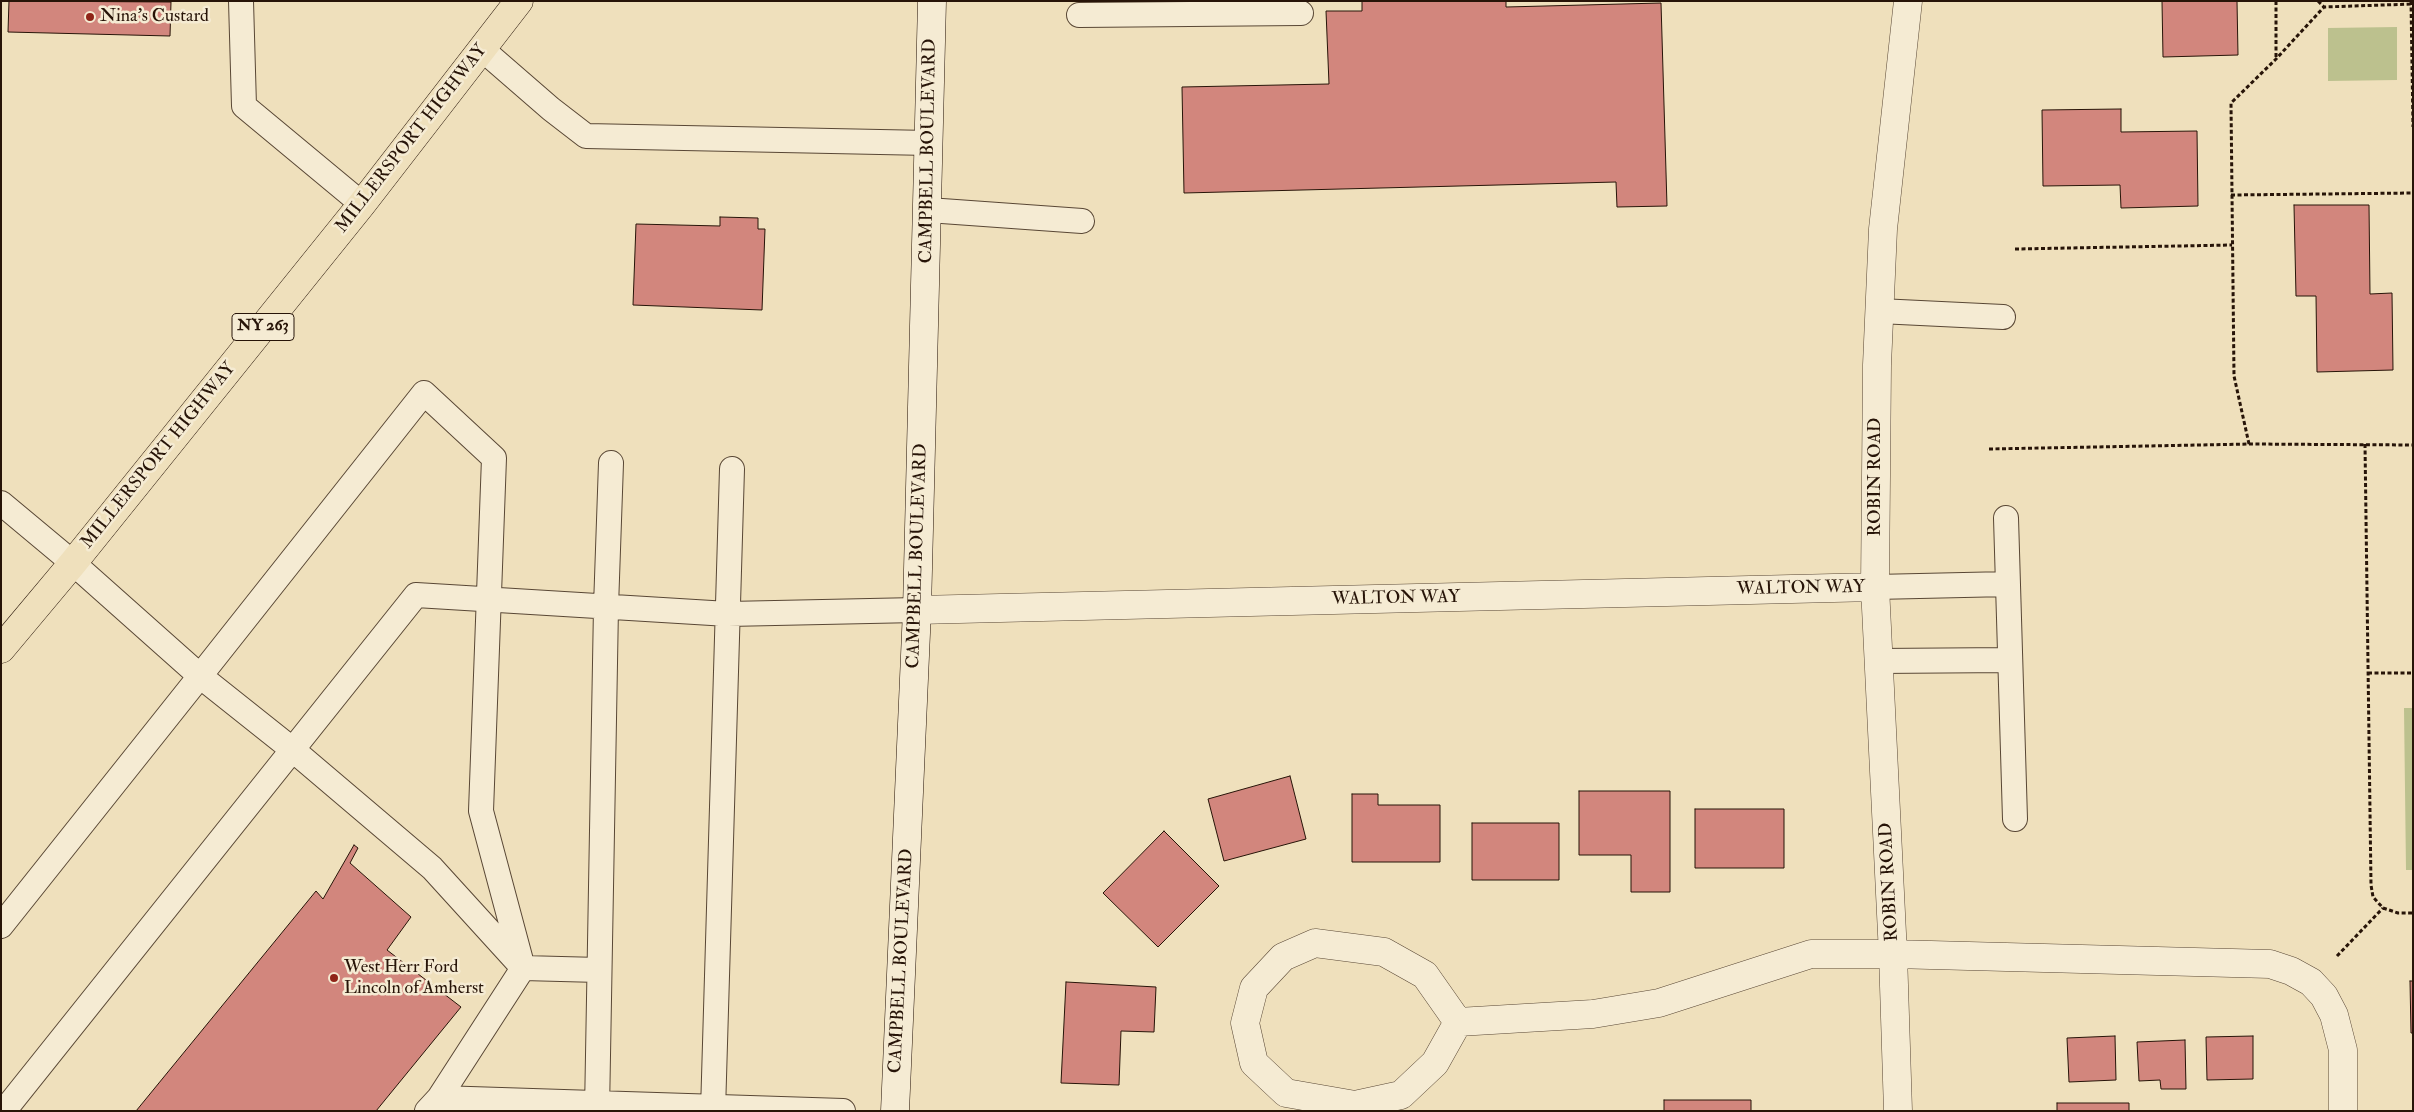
<!DOCTYPE html>
<style>
body{margin:0}
#map{position:relative;width:2414px;height:1112px;overflow:hidden;background:#efe0bc;font-family:"IM FELL Double Pica",serif}
canvas{display:block}
.frame{position:absolute;inset:0;border:2px solid #271408;pointer-events:none}
</style>
<div id="map">
<canvas width="2414" height="1112"></canvas>
<div class="frame"></div>
</div>
<script>
const ctx = document.querySelector('canvas').getContext('2d');
ctx.lineJoin = 'round';
function fillPath(path, color) {
  ctx.fillStyle = color;
  ctx.fill(path, 'evenodd');
}
function toPath(rows) {
  const path = new Path2D();
  for (const r of rows) {
    path.moveTo(r[0], r[1]);
    for (let i = 2; i < r.length; i += 2) path.lineTo(r[i], r[i + 1]);
  }
  return path;
}
function stroke(path, color, width, dash) {
  ctx.strokeStyle = color;
  ctx.lineWidth = width;
  ctx.lineCap = dash ? 'butt' : 'round';
  ctx.setLineDash(dash || []);
  ctx.stroke(path);
}
function write(font, color, halo, rows, align = 'center') {
  ctx.font = font + ' "IM FELL Double Pica",serif';
  ctx.lineWidth = 5;
  ctx.setLineDash([]);
  ctx.textBaseline = 'middle';
  ctx.strokeStyle = halo;
  ctx.fillStyle = color;
  for (const [text, x, y, turn = 0] of rows) {
    ctx.save();
    ctx.translate(x, y);
    ctx.rotate((+turn || 0) * Math.PI / 180);
    ctx.textAlign = isNaN(turn) ? turn : align;
    if (halo) ctx.strokeText(text, 0, 0);
    ctx.fillText(text, 0, 0);
    ctx.restore();
  }
}
fillPath(toPath([
 [2397,27,2397,80,2328,81,2328,28],
 [2404,708,2413,708,2413,870,2406,870]
]), '#bcc18e');
const building = toPath([
 [9,1,171,2,170,36,8,32,9,1],
 [1362,1,1506,1,1506,7,1661,3,1667,206,1617,207,1616,182,1184,193,1182,87,1329,84,1326,11,1362,11,1362,1],
 [2162,1,2237,1,2238,55,2163,57,2162,1],
 [2121,109,2121,132,2197,131,2198,206,2121,208,2120,185,2043,186,2042,110,2121,109],
 [2294,205,2369,205,2370,294,2392,293,2393,370,2317,372,2316,296,2296,296,2294,205],
 [720,217,758,218,758,229,765,229,762,310,633,305,636,224,720,226,720,217],
 [1290,776,1306,839,1224,861,1208,799,1290,776],
 [1579,791,1670,791,1670,892,1631,892,1631,855,1579,855,1579,791],
 [1352,794,1378,794,1378,805,1440,805,1440,862,1352,862,1352,794],
 [1695,809,1784,809,1784,868,1695,868,1695,809],
 [1472,823,1559,823,1559,880,1472,880,1472,823],
 [1164,831,1219,886,1158,947,1103,893,1164,831],
 [354,845,358,848,350,863,411,917,387,950,461,1007,376,1111,136,1111,316,891,323,899,354,845],
 [2410,981,2413,981,2413,1033,2411,1033,2410,981],
 [1066,982,1156,987,1154,1032,1121,1031,1119,1085,1061,1083,1066,982],
 [2115,1036,2116,1080,2069,1082,2067,1038,2115,1036],
 [2253,1036,2253,1079,2207,1080,2206,1037,2253,1036],
 [2185,1040,2186,1089,2161,1089,2160,1080,2139,1081,2137,1042,2185,1040],
 [1664,1100,1751,1100,1751,1111,1664,1111,1664,1100],
 [2057,1103,2129,1103,2129,1111,2057,1111,2057,1103]
]);
fillPath(building, '#d2867d');
stroke(building, '#271408', 1);
const lane = toPath([
 [241,1,244,106,362,204],
 [1079,15,1301,13],
 [483,50,551,109,586,136,929,143],
 [928,210,1082,221],
 [1879,311,2003,317],
 [1,503,73,563,200,676,1,926],
 [2006,518,2015,819],
 [1875,587,2008,584],
 [1878,661,2010,660],
 [439,1098,523,968,481,811,494,458,424,393,200,676,293,750,432,868,523,968,599,970],
 [4,1111,416,595,728,614,917,610],
 [427,1111,439,1098,843,1111],
 [597,1111,606,607,611,463],
 [713,1111,732,469]
]);
const street = toPath([
 [917,610,1875,587],
 [1315,943,1384,952,1425,975,1458,1022,1435,1063,1401,1095,1355,1105,1286,1093,1254,1063,1245,1023,1254,988,1283,957,1315,943],
 [1458,1022,1593,1014,1659,1003,1811,954,1893,954,2270,964,2291,971,2311,982,2324,996,2334,1015,2343,1050,2343,1111],
 [1898,1111,1893,954,1875,587,1877,365,1883,229,1908,1]
]);
const secondary = toPath([
 [895,1111,917,610,932,1]
]);
const primary = toPath([
 [1,649,73,563,362,204,519,1]
]);
stroke(lane, '#594735', 26);
stroke(street, '#594735', 29);
stroke(secondary, '#271408', 29);
stroke(primary, '#271408', 29);
stroke(toPath([
 [2276,1,2276,59],
 [2318,1,2324,7],
 [2411,1,2413,127],
 [2231,195,2413,193],
 [2015,249,2232,245],
 [2249,444,2234,376,2231,103,2276,59,2324,7,2413,4],
 [2365,444,2371,885,2373,897,2383,908,2398,913,2413,913],
 [1989,449,2249,444,2413,445],
 [2368,673,2413,673],
 [2337,956,2383,908]
]), '#271408', 3, [4, 2.5]);
stroke(lane, '#f5ebd3', 24);
stroke(street, '#f5ebd3', 28);
stroke(secondary, '#f5ebd3', 28);
stroke(primary, '#efe0bc', 28);
for (const [x, y, r, color] of [
 [90,17,5,"#8f2418"],
 [334,978,5,"#8f2418"]
]) {
  const dot = new Path2D();
  dot.arc(x, y, r, 0, 2 * Math.PI);
  ctx.fillStyle = color;
  ctx.fill(dot);
  stroke(dot, '#f5ebd3', 2);
}
for (const [x, y, w] of [
 [263,327,62]
]) {
  const box = new Path2D();
  box.roundRect(x - w / 2, y - 13.5, w, 27, 4);
  ctx.fillStyle = '#f5ebd3';
  ctx.fill(box);
  stroke(box, '#271408', 1);
}
write('bold 16px', '#271408', null, [
 ["NY 263",263,327]
]);
write('18px', '#271408', '#f5ebd3', [
 ["Nina's Custard",100,17],
 ["West Herr Ford",344,968],
 ["Lincoln of Amherst",344,989]
], 'left');
write('18px', '#271408', '#f5ebd3', [
 ["MILLERSPORT HIGHWAY",412,139,-52],
 ["CAMPBELL BOULEVARD",929,151,-89],
 ["MILLERSPORT HIGHWAY",159,456,-51],
 ["ROBIN ROAD",1876,477,-90],
 ["CAMPBELL BOULEVARD",918,556,-88],
 ["WALTON WAY",1801,589,-1],
 ["WALTON WAY",1396,599,-1],
 ["ROBIN ROAD",1890,882,-93],
 ["CAMPBELL BOULEVARD",902,961,-87]
]);
</script>
